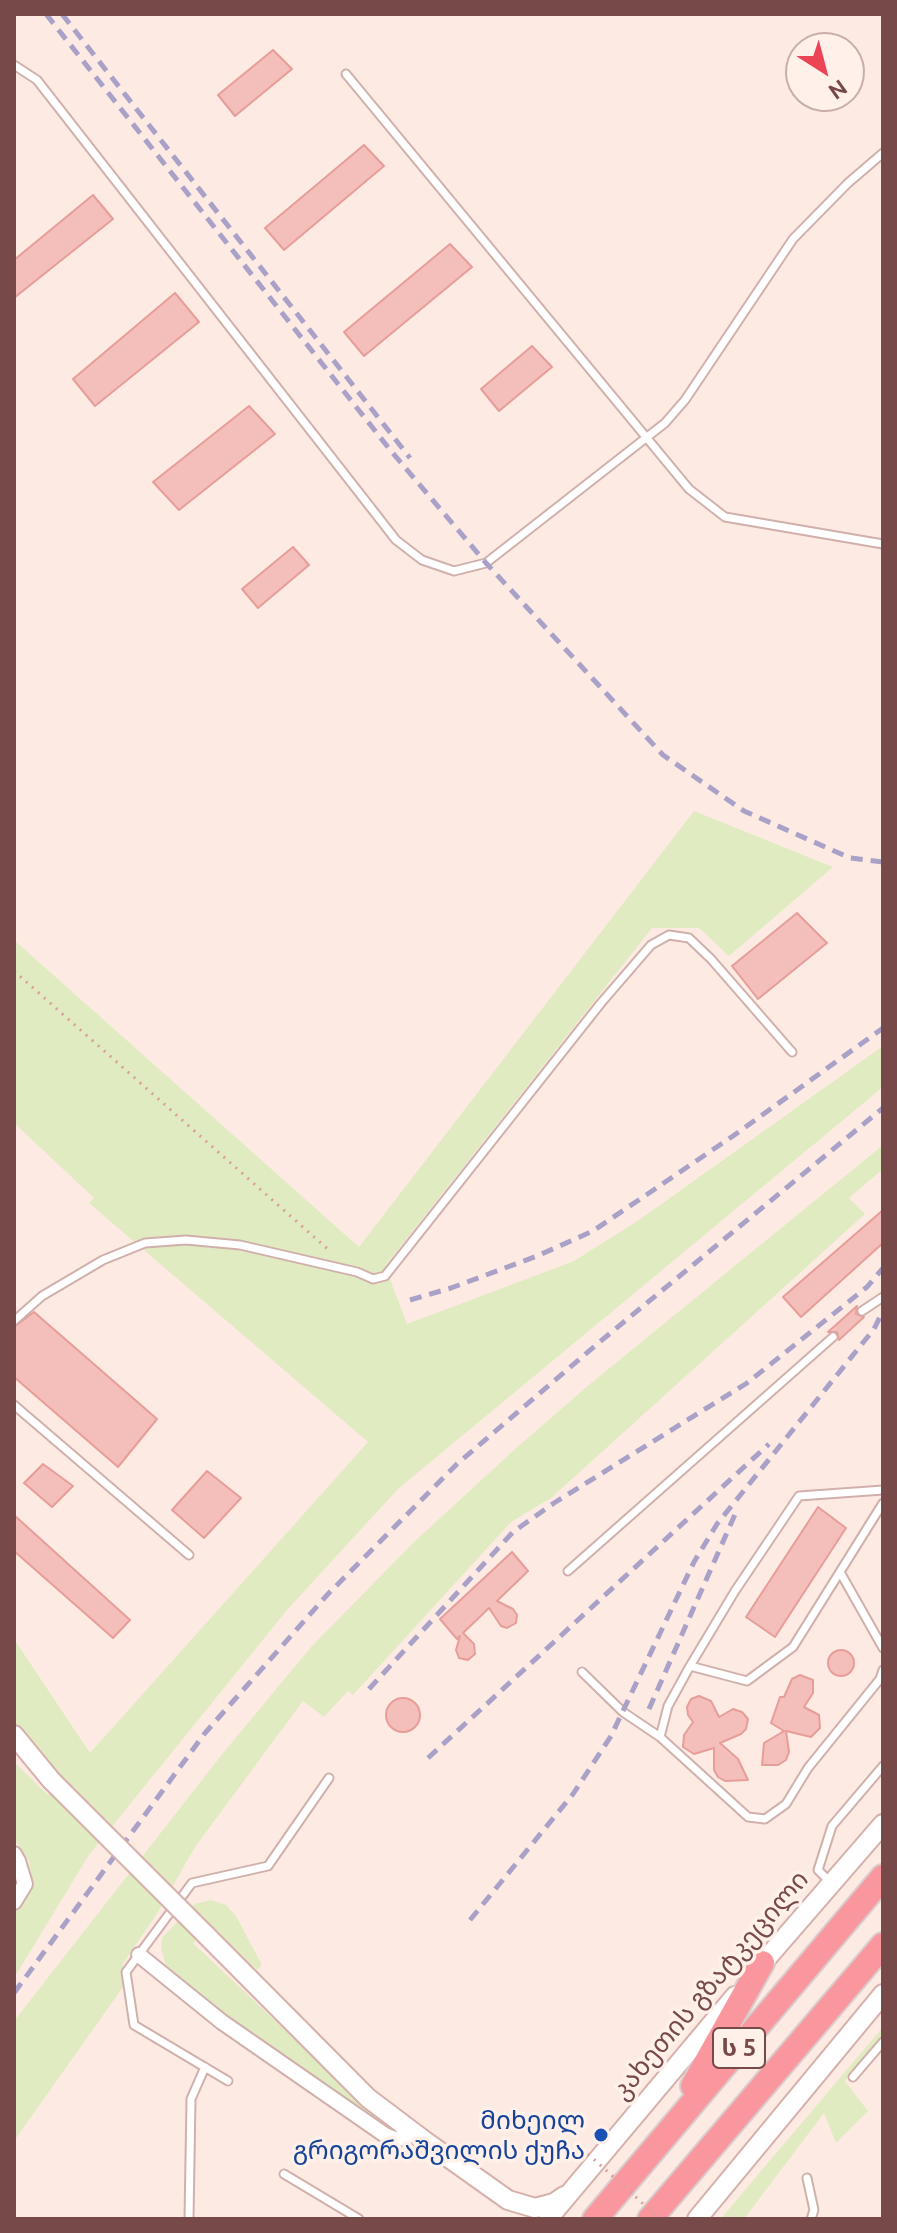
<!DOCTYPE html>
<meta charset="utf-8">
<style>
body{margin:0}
#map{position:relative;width:897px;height:2233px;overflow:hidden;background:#fdebe3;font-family:Ubuntu,sans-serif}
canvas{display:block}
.frame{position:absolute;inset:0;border:16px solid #774948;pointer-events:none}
.north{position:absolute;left:785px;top:32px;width:80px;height:80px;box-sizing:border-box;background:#fff0ea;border:2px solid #c9ada9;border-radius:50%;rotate:144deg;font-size:22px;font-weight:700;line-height:32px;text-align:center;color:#774948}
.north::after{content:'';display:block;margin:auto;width:28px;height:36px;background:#ec4355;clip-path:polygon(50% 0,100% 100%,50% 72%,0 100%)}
</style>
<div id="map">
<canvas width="897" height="2233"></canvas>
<div class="frame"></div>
<div class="north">N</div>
</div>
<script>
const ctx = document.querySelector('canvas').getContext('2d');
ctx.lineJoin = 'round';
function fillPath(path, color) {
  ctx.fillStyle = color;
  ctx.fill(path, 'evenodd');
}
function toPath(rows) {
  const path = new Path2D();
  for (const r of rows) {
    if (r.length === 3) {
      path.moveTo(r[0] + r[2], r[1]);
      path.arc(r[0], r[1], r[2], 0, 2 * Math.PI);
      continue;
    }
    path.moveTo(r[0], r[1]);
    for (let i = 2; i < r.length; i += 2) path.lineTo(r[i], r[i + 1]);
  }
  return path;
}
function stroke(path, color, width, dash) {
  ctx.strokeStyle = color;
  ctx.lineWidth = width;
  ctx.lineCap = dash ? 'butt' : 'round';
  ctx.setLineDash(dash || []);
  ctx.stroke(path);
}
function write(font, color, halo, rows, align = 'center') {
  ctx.font = font + ' Ubuntu,"Noto Sans Georgian",sans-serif';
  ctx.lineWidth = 7;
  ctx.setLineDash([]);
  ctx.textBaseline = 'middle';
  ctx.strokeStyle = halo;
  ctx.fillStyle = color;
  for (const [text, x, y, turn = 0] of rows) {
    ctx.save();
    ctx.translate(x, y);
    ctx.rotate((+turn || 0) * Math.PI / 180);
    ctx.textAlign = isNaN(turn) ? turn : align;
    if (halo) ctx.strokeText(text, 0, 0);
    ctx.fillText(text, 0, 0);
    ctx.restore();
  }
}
fillPath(toPath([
 [694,811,833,867,729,956,699,928,652,928,385,1266,407,1324,574,1261,639,1220,883,1046,883,1087,398,1489,287,1610,89,1855,14,1978,14,1915,32,1881,29,1862,14,1838,14,1762,48,1795,62,1779,38,1756,14,1726,14,1639,90,1753,368,1442,89,1203,94,1198,14,1123,14,940,359,1247],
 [883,1145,883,1169,849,1198,865,1214,551,1498,511,1522,353,1695,348,1691,324,1717,303,1701,195,1847,156,1915,122,1965,133,1973,14,2141,14,2021,223,1753,312,1646,413,1543,514,1450,590,1384],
 [211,1900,226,1905,236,1916,262,1965,257,1970,212,1926,193,1943,385,2125,380,2127,218,2013,166,1965,161,1949,162,1938,194,1904],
 [883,2027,883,2039,845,2081,868,2111,836,2143,824,2113,744,2219,723,2219,722,2217]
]), '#e0ebc1');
const building = toPath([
 [273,50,292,69,235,116,218,95,273,50],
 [364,145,384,166,284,250,265,228,364,145],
 [93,195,113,219,14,298,14,260,93,195],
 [450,244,472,267,364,356,344,332,450,244],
 [175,293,199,322,95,406,73,379,175,293],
 [532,346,552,367,499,411,481,389,532,346],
 [249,406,275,434,179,510,153,482,249,406],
 [293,547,309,565,258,608,242,589,293,547],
 [797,913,827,943,758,999,732,966,797,913],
 [883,1210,883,1243,801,1317,783,1297,883,1210],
 [857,1306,856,1314,864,1317,839,1340,837,1332,828,1332,857,1306],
 [34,1312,157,1419,118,1467,14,1377,14,1327,34,1312],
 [43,1464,73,1486,52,1507,24,1483,43,1464],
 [207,1471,241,1498,204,1538,172,1510,207,1471],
 [818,1507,846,1528,775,1637,746,1617,818,1507],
 [14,1515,130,1620,113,1638,14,1551,14,1515],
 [512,1552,528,1571,497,1601,513,1609,517,1615,516,1623,507,1628,501,1626,489,1608,463,1633,474,1644,475,1654,468,1660,459,1658,456,1650,460,1636,457,1639,440,1619,512,1552],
 [841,1663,13],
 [800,1675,813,1680,813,1693,804,1707,819,1715,820,1728,811,1737,786,1731,789,1752,786,1760,778,1765,762,1765,764,1743,784,1731,771,1723,780,1697,784,1697,792,1679,800,1675],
 [699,1696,711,1701,719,1717,733,1709,742,1712,748,1719,746,1729,741,1734,720,1743,738,1759,748,1780,725,1781,718,1777,714,1770,714,1748,694,1754,683,1747,684,1735,693,1722,688,1715,687,1707,691,1699,699,1696],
 [403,1715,17]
]);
fillPath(building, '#f4beba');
stroke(building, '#e79d99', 2);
const lane = toPath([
 [14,65,37,80,396,540,422,560,454,571,486,563,665,423,685,400,793,239,848,183,883,153],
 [346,74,689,489,725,517,883,544],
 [862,1311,883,1297],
 [14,1321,42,1296,103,1260,145,1243,186,1240,240,1245,357,1272,373,1279,385,1276,601,1003,651,945,669,935,689,938,711,959,792,1052],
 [14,1405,189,1555],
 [568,1571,833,1337],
 [840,1572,883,1648],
 [690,1666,747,1681,793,1647,883,1503],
 [582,1672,623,1712,660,1737,748,1817,765,1819,786,1804,808,1768,880,1679,883,1670],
 [660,1737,668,1706,690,1666,735,1591,799,1496,883,1490],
 [830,1882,818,1870,832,1826,883,1766],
 [853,2077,883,2042],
 [228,2081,134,2025,126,1972,192,1883,268,1866,329,1778],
 [284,2174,359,2219],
 [807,2178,814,2210,811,2219],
 [189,2219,191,2099,205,2067]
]);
const street = toPath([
 [14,1854,18,1861,25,1884,14,1902],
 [139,1955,222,2022,385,2135,394,2139,405,2138,413,2132]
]);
const secondary = toPath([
 [14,1735,51,1780],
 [207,1936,368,2098,425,2141,508,2200,535,2208,554,2203,564,2196],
 [754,1973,883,1824],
 [548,2219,735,1996],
 [697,2219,883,1994]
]);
const highway = toPath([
 [693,2086,762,1963],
 [595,2219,883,1877],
 [650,2219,883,1945]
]);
stroke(lane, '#d1b0ac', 11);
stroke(street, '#d1b0ac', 18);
stroke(secondary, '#d7b0ab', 22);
stroke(highway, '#d9cccc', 28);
stroke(toPath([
 [14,971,331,1252]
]), '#d9a09d', 3, [2, 6]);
stroke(lane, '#fff', 7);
stroke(street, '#fff', 14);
stroke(secondary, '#fff', 18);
stroke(highway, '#fa979e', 24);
stroke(toPath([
 [46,14,391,451,486,563,663,755,744,811,850,858,883,862],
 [62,14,410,458],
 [410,1300,451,1288,537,1256,593,1231,733,1136,883,1028],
 [369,1689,513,1532,554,1503,747,1383,867,1287,883,1268],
 [649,1709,737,1510],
 [428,1758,769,1444],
 [470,1920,573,1794,611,1736,694,1562,717,1524,874,1329,883,1311],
 [14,1993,205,1733,328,1594,457,1464,596,1345,883,1108]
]), '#a9a1c7', 5, [12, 8]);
const secondaryBridge = toPath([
 [51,1780,207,1936]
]);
stroke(secondaryBridge, '#d7b0ab', 22, []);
stroke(toPath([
 [588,2154,660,2219]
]), '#d9a09d', 3, [2, 6]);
stroke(secondaryBridge, '#fff', 18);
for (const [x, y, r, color] of [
 [601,2135,8,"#1a4fb4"]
]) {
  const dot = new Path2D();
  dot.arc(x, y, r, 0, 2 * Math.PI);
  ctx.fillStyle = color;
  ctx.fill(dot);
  stroke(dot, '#fff0ea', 3);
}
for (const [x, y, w] of [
 [739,2048,52]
]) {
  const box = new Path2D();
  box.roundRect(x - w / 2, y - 20, w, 40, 6);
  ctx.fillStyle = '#fff0ea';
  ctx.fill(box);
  stroke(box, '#774948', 2);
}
write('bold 24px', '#774948', null, [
 ["ს 5",739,2048]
]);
write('26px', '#774948', '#fff0ea', [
 ["კახეთის გზატკეცილი",710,1985,-50]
]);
write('26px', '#164399', '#fff0ea', [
 ["მიხეილ",585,2120],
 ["გრიგორაშვილის ქუჩა",585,2150]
], 'right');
</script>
